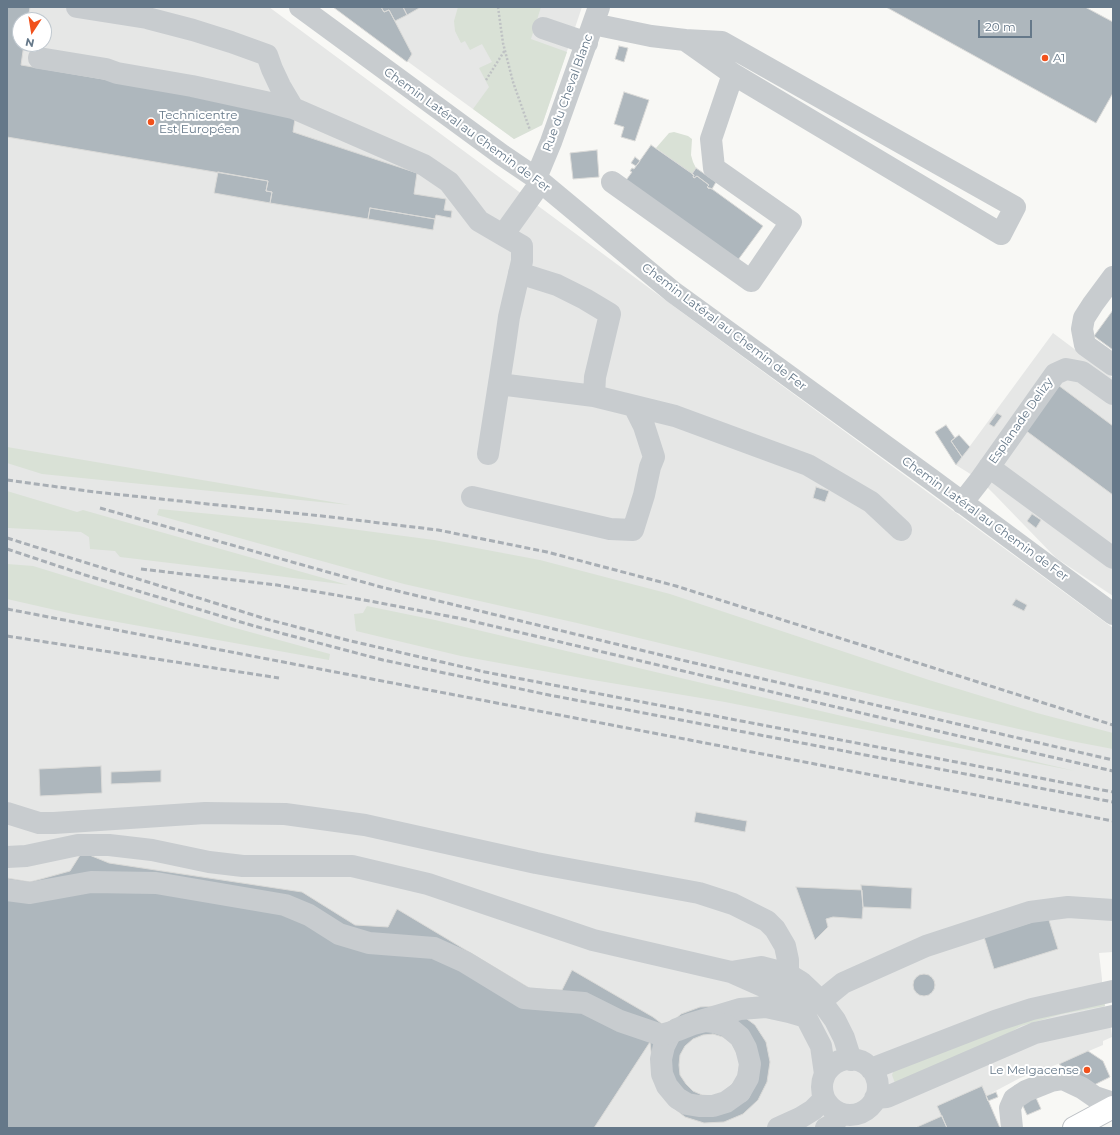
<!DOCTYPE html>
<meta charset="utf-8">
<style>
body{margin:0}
#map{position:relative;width:1120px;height:1135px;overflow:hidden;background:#f8f8f5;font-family:Montserrat,sans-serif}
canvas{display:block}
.frame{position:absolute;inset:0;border:8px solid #657889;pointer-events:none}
.north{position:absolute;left:12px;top:12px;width:40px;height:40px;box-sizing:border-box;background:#fff;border:1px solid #c1c9d0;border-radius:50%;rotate:192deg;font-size:11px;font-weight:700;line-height:16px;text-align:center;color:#657889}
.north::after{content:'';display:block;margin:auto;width:14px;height:18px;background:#f1511c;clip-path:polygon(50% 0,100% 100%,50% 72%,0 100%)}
.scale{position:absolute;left:978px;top:20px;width:54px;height:18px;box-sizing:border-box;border:2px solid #657889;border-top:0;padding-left:5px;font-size:12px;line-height:14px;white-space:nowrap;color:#657889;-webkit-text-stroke:3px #fff;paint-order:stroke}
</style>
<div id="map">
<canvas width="1120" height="1135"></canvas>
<div class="frame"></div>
<div class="north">N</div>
<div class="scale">20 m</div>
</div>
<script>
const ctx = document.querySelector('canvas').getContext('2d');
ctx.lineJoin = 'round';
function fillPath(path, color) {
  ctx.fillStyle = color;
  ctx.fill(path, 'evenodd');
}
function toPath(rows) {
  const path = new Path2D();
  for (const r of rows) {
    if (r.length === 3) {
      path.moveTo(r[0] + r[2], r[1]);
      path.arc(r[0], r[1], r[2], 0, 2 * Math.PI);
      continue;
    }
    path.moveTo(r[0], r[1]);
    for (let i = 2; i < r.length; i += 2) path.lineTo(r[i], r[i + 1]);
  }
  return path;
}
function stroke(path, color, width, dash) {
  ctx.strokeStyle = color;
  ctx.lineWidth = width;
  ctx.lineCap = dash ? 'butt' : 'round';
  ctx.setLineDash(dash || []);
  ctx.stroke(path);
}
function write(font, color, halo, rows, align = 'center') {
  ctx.font = font + ' Montserrat,sans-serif';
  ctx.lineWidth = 4;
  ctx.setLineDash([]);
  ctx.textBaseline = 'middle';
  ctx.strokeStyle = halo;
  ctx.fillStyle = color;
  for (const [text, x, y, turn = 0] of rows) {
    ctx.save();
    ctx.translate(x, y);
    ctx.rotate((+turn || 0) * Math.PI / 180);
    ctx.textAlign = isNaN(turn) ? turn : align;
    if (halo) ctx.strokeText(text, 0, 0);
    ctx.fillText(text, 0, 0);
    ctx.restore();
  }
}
fillPath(toPath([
 [7,7,269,7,687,316,1113,628,1113,952,1099,953,1102,979,1102,993,1104,998,1105,1017,1111,1028,1112,1037,1103,1041,1103,1045,1058,1064,1020,1078,986,1096,982,1086,937,1106,942,1116,914,1128,7,1128],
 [20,20,44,20,44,44,20,44],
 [333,7,582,7,542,125,514,139],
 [1053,333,1113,378,1113,596,1056,558,994,494,980,480,956,465]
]), '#e6e7e6');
fillPath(toPath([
 [458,7,541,7,531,39,567,52,542,125,514,139,473,109,489,87,479,68,492,62,482,44,470,50,465,41,461,43,455,31,454,21],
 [674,132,688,136,692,139,691,155,693,162,696,168,692,174,656,148,669,133],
 [7,447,350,505,42,474,7,463],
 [7,491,77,512,83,510,348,585,254,573,120,557,115,551,90,549,89,537,81,532,9,528,7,528],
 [159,509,306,523,434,540,540,560,670,594,929,680,1037,713,1113,733,1113,749,1071,741,940,711,577,623,404,584,157,515],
 [7,564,33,566,228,626,330,654,329,660,73,614,7,599],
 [367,606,435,620,1075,771,725,702,587,679,461,656,356,631,354,614,363,613],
 [1104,998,1105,1006,1062,1014,1021,1026,1002,1037,895,1083,892,1075,894,1070,984,1030]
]), '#d9e1d6');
const building = toPath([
 [7,7,30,7,28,20,20,20,20,44,24,44,21,65,296,112,293,132,417,173,414,194,446,199,444,210,452,211,451,218,436,215,435,219,370,208,368,219,270,203,272,192,266,191,268,181,7,137,7,7],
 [333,7,381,7,384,12,389,10,412,54,407,62,333,7],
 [381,7,403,7,407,15,395,21,389,10,384,12,381,7],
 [403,7,421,7,407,15,403,7],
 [886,7,1085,7,1113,22,1113,93,1096,123,886,7],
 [619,46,628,48,624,62,615,59,619,46],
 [624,92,649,100,635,141,621,137,624,127,614,124,624,92],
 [651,145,694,175,693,177,694,178,697,176,709,185,707,187,709,189,710,188,712,189,763,226,735,264,624,183,632,172,630,171,632,168,634,169,651,145],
 [597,150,599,177,573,179,570,153,597,150],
 [635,157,640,161,636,166,631,163,635,157],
 [696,168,716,182,712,189,707,187,709,185,697,176,694,178,693,177,694,175,692,174,696,168],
 [218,172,268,181,266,191,272,192,270,203,214,193,218,172],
 [370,208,435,219,433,230,368,219,370,208],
 [1113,310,1113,350,1094,336,1113,310],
 [1058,385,1113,426,1113,495,1025,430,1058,385],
 [997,413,1002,416,994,427,989,424,997,413],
 [946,425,955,438,951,441,962,457,956,465,935,432,946,425],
 [959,435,970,447,962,457,951,441,959,435],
 [816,487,829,491,825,502,813,498,816,487],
 [1032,514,1041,520,1036,528,1027,521,1032,514],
 [1016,599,1027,605,1024,611,1012,605,1016,599],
 [101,766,102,793,40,796,39,769,101,766],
 [161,770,161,782,111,784,111,772,161,770],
 [696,812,747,821,745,832,694,822,696,812],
 [82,852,109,863,302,892,355,925,388,927,397,909,531,989,562,990,572,970,653,1017,666,1027,650,1042,594,1128,7,1128,7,878,30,882,70,871,82,852],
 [861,885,912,888,911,909,863,907,861,885],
 [796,887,862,890,863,907,862,919,833,917,826,919,828,927,815,940,796,887],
 [1048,917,1058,949,994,969,984,937,1048,917],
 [924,985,11],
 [720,1006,739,1013,755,1025,766,1042,770,1062,767,1082,758,1100,743,1114,724,1122,704,1123,685,1117,669,1104,653,1068,650,1042,681,1014,700,1007,720,1006],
 [713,1034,723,1037,732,1043,740,1061,737,1080,722,1093,712,1096,702,1095,693,1091,686,1084,680,1075,679,1065,680,1055,685,1046,693,1039,703,1035,713,1034],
 [1088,1051,1103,1061,1110,1077,1090,1087,1059,1064,1088,1051],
 [1028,1080,1041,1109,1027,1115,1014,1086,1028,1080],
 [982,1086,1000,1128,947,1128,937,1106,982,1086],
 [996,1092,998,1097,988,1101,986,1096,996,1092],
 [942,1116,947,1128,917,1128,917,1127,942,1116]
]);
fillPath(building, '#aeb7bd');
stroke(building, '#dadad8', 1);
const major = toPath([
 [1074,1128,1113,1107]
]);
stroke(major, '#bbbfc3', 24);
stroke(toPath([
 [498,7,503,43,513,82,530,130],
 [486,80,505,50]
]), '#bfc2c4', 2.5, [2, 2]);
stroke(toPath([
 [77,7,147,18,193,30,231,42,267,55,272,69,280,86,293,108,424,165,449,182,479,221,503,235,541,182],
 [300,7,502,155,536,178,673,292,932,480,1113,614],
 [593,24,651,36,685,40,733,74,1001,234,1015,207,722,42,685,40],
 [543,28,587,43],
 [39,58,106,69,117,73,192,86,293,108],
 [536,178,551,142,599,7],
 [612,182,751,281,791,222,714,168,711,139,733,74],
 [519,273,557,285,585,299,610,314,595,377,594,396,675,416,808,465,871,502,901,530],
 [1113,277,1093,304,1084,318,1082,329,1085,345,1113,365],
 [499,384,594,396],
 [488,454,505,345,509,317,522,261,522,246,503,235],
 [989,467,1113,558],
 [472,497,610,529,633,530,644,495,650,467,654,457,644,426,634,406],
 [962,503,980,480,1055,374,1066,369,1082,372,1113,394],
 [7,813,39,823,54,823,205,813,285,814,365,825,536,863,699,893,733,904,767,921,775,929,785,946,788,960,788,974],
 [7,857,26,856,78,845,109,845,152,850,209,862,243,866,352,866,428,884,593,940,731,972,776,992,792,1002,806,1017],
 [731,972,761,967,788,974,801,982,821,1001,835,1020,844,1038,851,1060],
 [821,1001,843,983,926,946,1030,912,1068,907,1113,910],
 [850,1087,28],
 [871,1069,995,1021,1032,1009,1113,991],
 [740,1092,726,1102,713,1106,699,1106,687,1104,677,1098,667,1086,662,1074,661,1059,664,1046,670,1034,677,1029,690,1024,740,1009,766,1007,789,1012,806,1017,821,1046,825,1074],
 [875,1098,887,1097,1035,1033,1113,1016],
 [778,1128,800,1118,813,1110,824,1099],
 [826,1128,833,1124,842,1114],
 [1012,1128,1010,1108,1014,1099,1026,1091,1051,1081,1063,1079,1082,1088,1095,1097,1113,1103]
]), '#c8cccf', 22);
stroke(major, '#fff', 22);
stroke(toPath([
 [7,480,95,492,331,517,438,530,547,552,676,586,1113,725],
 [100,508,381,587,690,662,1113,760],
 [7,538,266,619,351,641,485,672,1113,792],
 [7,549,85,575,254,626,383,660,549,695,1113,802],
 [141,569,277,585,370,601,463,619,946,733,1113,771],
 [7,609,1018,803,1113,821],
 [7,636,279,678]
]), '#a8aeb4', 3, [6, 3]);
stroke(toPath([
 [7,890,30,893,91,882,156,883,285,905,309,915,339,934,369,943,434,948,465,962,524,998,584,1003,620,1021,661,1035,678,1030,693,1024,705,1021,714,1022,727,1026,740,1037,746,1048,750,1064,748,1078,740,1092]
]), '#c8cccf', 22);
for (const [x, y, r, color] of [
 [1045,58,4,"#f1511c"],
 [151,122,4,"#f1511c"],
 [1087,1070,4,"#f1511c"]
]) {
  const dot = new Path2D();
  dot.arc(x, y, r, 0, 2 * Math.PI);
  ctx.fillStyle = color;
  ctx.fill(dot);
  stroke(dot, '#fff', 1.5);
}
write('12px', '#657889', '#fff', [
 ["A1",1053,58],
 ["Technicentre",159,115],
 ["Est Européen",159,129],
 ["Le Melgacense",1079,1070,"right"]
], 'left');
write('12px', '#657889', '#fff', [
 ["Rue du Cheval Blanc",568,93,-70],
 ["Chemin Latéral au Chemin de Fer",467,130,36],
 ["Chemin Latéral au Chemin de Fer",724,327,37],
 ["Esplanade Delizy",1021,421,-55],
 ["Chemin Latéral au Chemin de Fer",985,519,36]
]);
</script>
